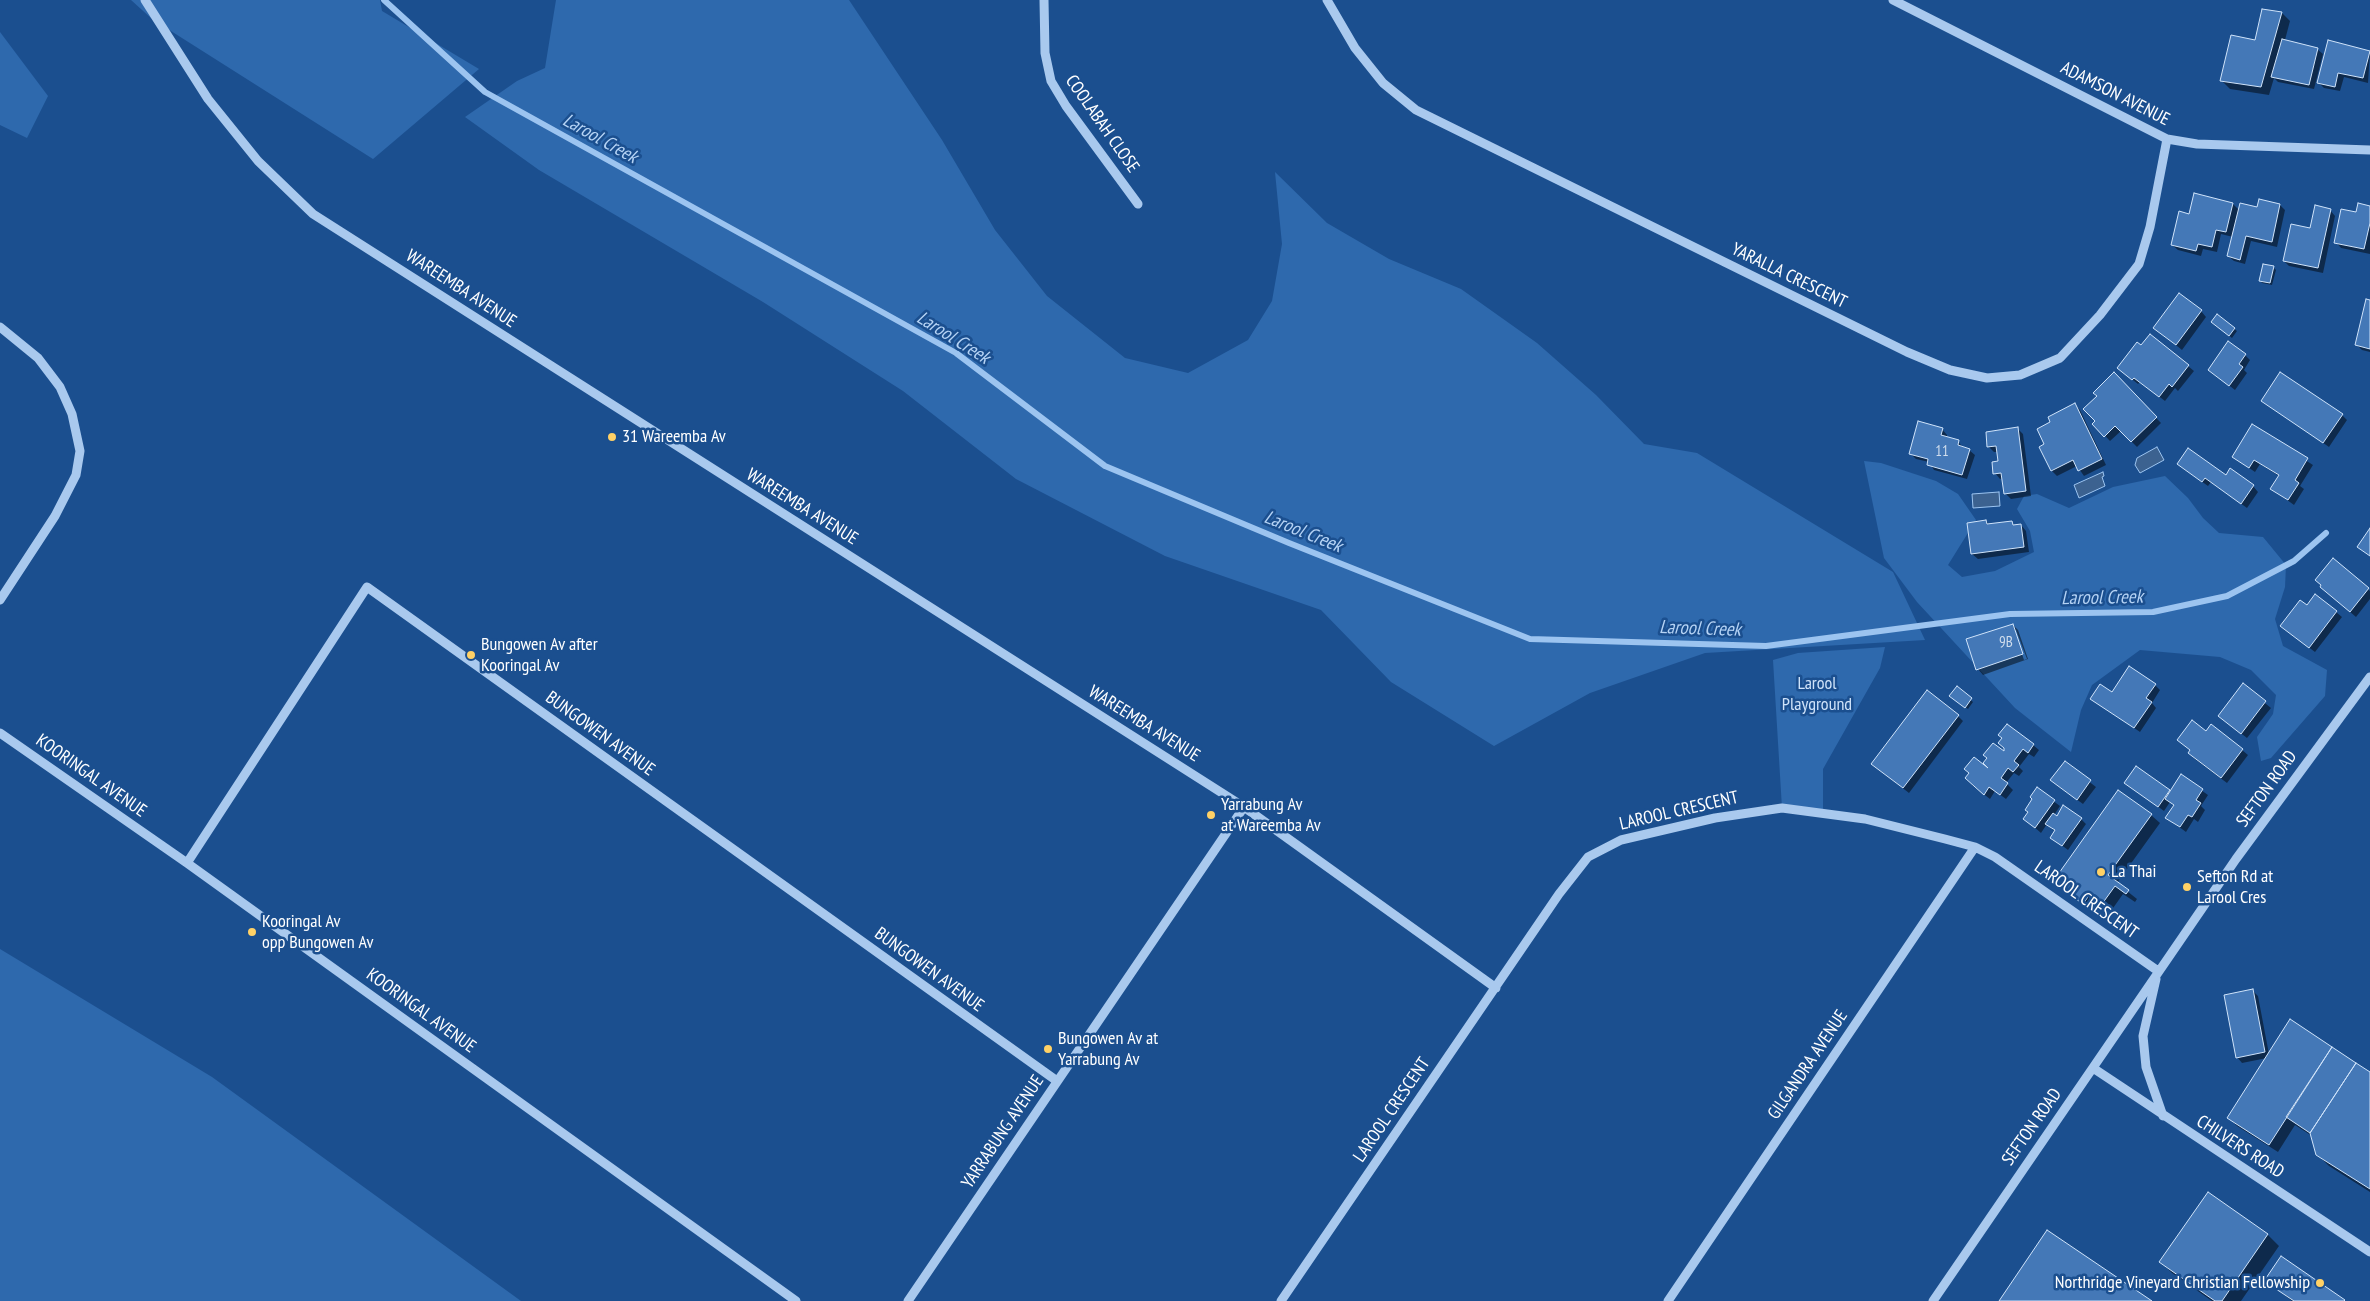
<!DOCTYPE html>
<style>
body{margin:0}
canvas{display:block;background:#1b4f8f}
</style>
<canvas width="2370" height="1301"></canvas>
<script>
const ctx = document.querySelector('canvas').getContext('2d');
ctx.lineJoin = 'round';
function fillPath(path, color) {
  ctx.fillStyle = color;
  ctx.fill(path, 'evenodd');
}
function toPath(rows) {
  const path = new Path2D();
  for (const r of rows) {
    path.moveTo(r[0], r[1]);
    for (let i = 2; i < r.length; i += 2) path.lineTo(r[i], r[i + 1]);
  }
  return path;
}
function stroke(path, color, width, dash) {
  ctx.strokeStyle = color;
  ctx.lineWidth = width;
  ctx.lineCap = dash ? 'butt' : 'round';
  ctx.setLineDash(dash || []);
  ctx.stroke(path);
}
function write(font, color, halo, rows, align = 'center') {
  ctx.font = font + ' "PT Sans Narrow",sans-serif';
  ctx.lineWidth = 5;
  ctx.setLineDash([]);
  ctx.textBaseline = 'middle';
  ctx.strokeStyle = halo;
  ctx.fillStyle = color;
  for (const [text, x, y, turn = 0] of rows) {
    ctx.save();
    ctx.translate(x, y);
    ctx.rotate((+turn || 0) * Math.PI / 180);
    ctx.textAlign = isNaN(turn) ? turn : align;
    if (halo) ctx.strokeText(text, 0, 0);
    ctx.fillText(text, 0, 0);
    ctx.restore();
  }
}
fillPath(toPath([
 [131,0,380,0,382,11,479,69,373,159,152,19],
 [556,0,849,0,942,140,995,230,1047,296,1125,358,1188,373,1248,340,1272,301,1282,244,1275,172,1327,223,1389,259,1461,289,1537,343,1596,395,1644,444,1697,453,1893,572,1925,640,1705,653,1590,693,1494,746,1391,682,1321,610,1165,556,1016,479,903,391,763,302,539,170,465,117,517,81,545,68],
 [0,32,48,96,27,138,0,125],
 [1864,461,1881,463,1936,481,1958,494,1976,520,1948,565,1962,577,1995,571,2034,552,2030,531,2017,509,2024,496,2037,494,2069,508,2113,487,2165,476,2188,498,2203,518,2219,533,2263,537,2286,565,2285,587,2275,619,2283,646,2327,670,2325,696,2271,758,2261,761,2257,737,2273,714,2276,695,2251,670,2220,657,2140,650,2092,685,2081,710,2071,752,2015,708,1917,602,1884,558],
 [1885,647,1880,668,1823,769,1823,813,1782,808,1773,660,1798,653],
 [0,949,212,1077,521,1301,0,1301]
]), '#2e69ad');
const water = toPath([
 [2157,447,2164,460,2140,473,2135,465,2137,458,2157,447],
 [2103,472,2104,476,2102,477,2105,486,2079,498,2074,485,2103,472],
 [1999,492,2000,506,1973,508,1972,494,1999,492]
]);
fillPath(water, '#3c6290');
stroke(water, '#9cc4f0', 1);
fillPath(toPath([
 [2282,13,2290,21,2285,40,2317,49,2323,54,2314,89,2278,82,2274,78,2269,95,2230,89,2222,81],
 [2370,52,2368,83,2344,77,2340,91,2324,88,2319,83],
 [2195,195,2233,204,2239,210,2258,208,2260,200,2280,205,2285,210,2277,247,2251,241,2245,264,2234,261,2228,256,2233,237,2221,234,2217,252,2203,249,2201,256,2178,250,2172,245,2190,216],
 [2370,207,2370,254,2341,248,2336,242],
 [2330,210,2335,216,2323,273,2289,266,2284,261],
 [2273,267,2276,270,2272,285,2262,283,2260,280],
 [2370,301,2370,352,2362,350,2357,345],
 [2201,311,2206,317,2182,350,2155,328],
 [2218,316,2237,331,2232,338,2215,324],
 [2245,355,2250,360,2244,370,2247,373,2235,390,2209,370],
 [2188,366,2194,371,2178,391,2175,388,2165,401,2140,382,2138,384,2124,373],
 [2114,374,2161,423,2137,447,2121,431,2110,441,2094,424],
 [2263,401,2342,415,2347,420,2329,447],
 [2075,405,2080,410,2106,465,2084,476,2077,466,2057,476,2052,471,2040,447,2045,445,2052,423],
 [2252,426,2313,465,2300,486,2304,489,2294,505,2272,489,2279,476,2260,464,2255,472,2233,457],
 [1942,429,1947,435,1947,438,1958,441,1963,448,1969,450,1975,455,1967,479,1934,470,1929,462,1916,459,1910,453],
 [2018,429,2023,434,2031,496,2011,499,2005,493,2003,478,2000,479,1995,473,1999,462,1998,452,1994,452,1989,447],
 [2184,469,2226,477,2253,486,2258,492,2247,508,2211,482,2208,486],
 [1986,521,1990,525,2011,522,2015,526,2021,525,2026,531,2029,552,1978,559,1972,554],
 [2333,560,2370,591,2370,599,2356,617,2321,587],
 [2336,612,2342,617,2315,652,2287,631],
 [2013,625,2018,630,2028,659,1983,675,1978,669],
 [2014,630,2016,630,2027,659,2024,660],
 [2155,685,2160,690,2152,703,2156,708,2140,732,2092,699],
 [2243,685,2271,708,2247,738,2225,721],
 [1957,688,1973,702,1968,709,1953,698],
 [1958,716,1963,721,1909,793,1878,769],
 [2206,733,2242,750,2248,755,2227,783,2195,759,2190,753,2191,751,2178,740],
 [2033,745,2039,750,2034,757,2029,754,2019,767,2023,771,2019,776,2014,773,2006,783,2013,790,2006,799,1995,791,1990,799,1972,785,1988,759],
 [2065,763,2096,787,2083,804,2057,785],
 [2181,776,2208,795,2201,806,2205,810,2198,822,2194,819,2186,832,2167,818,2175,806,2170,802,2164,811,2126,783,2171,792],
 [2037,789,2060,806,2054,815,2057,817,2081,819,2086,824,2068,850,2052,838,2056,832,2047,824,2041,833,2025,819,2029,813],
 [2151,815,2160,823,2117,883,2137,899,2135,902,2123,894,2111,911,2099,902,2092,911,2063,889,2069,881,2061,873],
 [2253,991,2258,996,2269,1054,2370,1074,2370,1192,2329,1166,2317,1154,2312,1136,2295,1125,2278,1152,2237,1126,2229,1118,2267,1058,2242,1063,2237,1057],
 [2208,1194,2268,1235,2279,1246,2241,1301,2212,1301,2172,1273,2161,1262],
 [2281,1258,2344,1301,2292,1301,2266,1280]
]), '#0007');
stroke(toPath([
 [384,0,485,92,956,353,1105,466,1289,543,1530,639,1766,646,2010,614,2153,612,2227,596,2294,561,2326,533]
]), '#9cc4f0', 6);
const building = toPath([
 [2262,9,2282,12,2261,87,2220,81,2231,35,2255,40,2262,9],
 [2282,39,2318,48,2309,85,2271,77,2282,39],
 [2328,40,2370,51,2363,78,2338,73,2335,87,2317,83,2328,40],
 [2194,193,2233,203,2226,232,2216,230,2212,247,2198,244,2196,251,2171,245,2179,211,2189,214,2194,193],
 [2259,199,2280,204,2272,242,2246,236,2240,260,2227,256,2240,203,2257,207,2259,199],
 [2358,203,2370,206,2370,223,2364,249,2334,243,2341,209,2356,212,2358,203],
 [2315,205,2331,209,2318,268,2283,261,2291,224,2310,228,2315,205],
 [2263,264,2274,266,2270,283,2259,281,2263,264],
 [2179,293,2202,310,2176,345,2153,328,2179,293],
 [2366,299,2370,300,2370,349,2355,345,2366,299],
 [2217,314,2235,328,2229,336,2211,322,2217,314],
 [2150,334,2189,365,2172,387,2169,384,2159,397,2134,378,2132,380,2117,368,2137,342,2141,345,2150,334],
 [2228,341,2246,354,2239,364,2243,367,2229,386,2208,370,2228,341],
 [2114,372,2157,417,2131,442,2115,426,2104,437,2092,424,2095,421,2083,409,2097,396,2093,393,2114,372],
 [2280,372,2343,414,2323,443,2261,401,2280,372],
 [2075,403,2102,459,2078,471,2073,460,2051,471,2039,447,2044,444,2037,429,2050,422,2048,417,2075,403],
 [1918,421,1943,428,1941,435,1959,440,1958,445,1970,449,1962,475,1927,465,1928,459,1909,454,1918,421],
 [2252,424,2308,458,2295,480,2299,483,2288,500,2270,489,2279,475,2254,460,2249,468,2232,457,2252,424],
 [2018,427,2026,491,2004,494,2001,473,1993,474,1992,462,1998,461,1996,446,1987,447,1986,432,2018,427],
 [2188,448,2226,475,2230,468,2254,485,2241,504,2205,478,2202,482,2177,464,2188,448],
 [1986,520,1987,524,2012,521,2013,525,2021,524,2024,547,1971,554,1967,523,1986,520],
 [2370,528,2370,556,2357,547,2370,528],
 [2333,558,2369,588,2350,612,2320,587,2321,585,2315,580,2333,558],
 [2315,594,2337,611,2309,648,2280,626,2300,600,2307,605,2315,594],
 [2013,624,2023,654,1976,670,1966,639,2013,624],
 [2129,666,2156,684,2146,698,2152,702,2134,728,2090,699,2100,684,2112,692,2129,666],
 [2243,683,2266,701,2241,734,2218,716,2243,683],
 [1957,686,1972,698,1965,708,1949,696,1957,686],
 [1927,690,1959,715,1903,788,1871,764,1927,690],
 [2192,720,2206,731,2211,724,2243,749,2221,778,2188,753,2190,750,2177,740,2192,720],
 [2007,724,2034,744,2028,753,2023,749,2014,761,2019,765,2013,772,2008,768,2001,778,2008,783,2000,795,1989,787,1984,795,1965,778,1969,773,1964,769,1974,757,1988,768,1983,763,1987,758,1983,755,1993,743,2004,751,2004,748,1998,743,2002,738,1998,735,2007,724],
 [2065,761,2091,780,2077,800,2050,780,2065,761],
 [2136,766,2170,790,2158,807,2124,783,2136,766],
 [2181,774,2203,789,2196,800,2201,803,2192,817,2188,815,2180,827,2165,818,2174,805,2165,799,2181,774],
 [2037,787,2055,800,2035,828,2023,819,2028,812,2025,810,2032,799,2030,797,2037,787],
 [2118,790,2152,814,2108,875,2129,890,2126,894,2115,886,2102,904,2090,894,2083,904,2062,889,2069,880,2059,873,2118,790],
 [2063,805,2082,818,2062,846,2050,838,2055,830,2045,824,2053,813,2057,816,2063,805],
 [2253,989,2265,1052,2236,1058,2224,995,2253,989],
 [2290,1019,2332,1047,2269,1145,2227,1118,2290,1019],
 [2332,1047,2356,1063,2310,1133,2286,1117,2332,1047],
 [2356,1063,2370,1072,2370,1189,2316,1155,2310,1133,2356,1063],
 [2208,1192,2268,1234,2222,1301,2215,1301,2159,1262,2208,1192],
 [2047,1230,2152,1301,1999,1301,2047,1230],
 [2281,1256,2345,1300,2344,1301,2294,1301,2264,1281,2281,1256]
]);
fillPath(building, '#4478b7');
stroke(building, '#cfe3fa', 1);
stroke(toPath([
 [145,0,208,99,258,161,313,214,1244,807,1496,988],
 [1044,0,1045,53,1051,81,1066,106,1138,204],
 [1327,0,1355,48,1383,83,1416,110,1907,352,1950,370,1987,378,2020,375,2060,358,2100,315,2139,264,2150,227,2167,139],
 [1893,0,2167,139,2197,144,2370,150],
 [0,327,38,358,60,387,72,414,80,451,76,475,55,516,0,600],
 [0,733,187,863,796,1301],
 [187,863,367,587,1057,1081],
 [2156,979,2143,1036,2146,1067,2163,1116],
 [2093,1068,2370,1252],
 [908,1301,1244,807],
 [1281,1301,1559,894,1588,857,1621,840,1715,818,1782,808,1865,819,1945,839,1975,847,1995,857,2158,971],
 [1668,1301,1975,847],
 [1933,1301,2236,859,2370,677]
]), '#a9c9ee', 9);
for (const [x, y, r, color] of [
 [612,437,5,"#ffd166"],
 [471,655,5,"#ffd166"],
 [1211,815,5,"#ffd166"],
 [2101,872,5,"#ffd166"],
 [2187,887,5,"#ffd166"],
 [252,932,5,"#ffd166"],
 [1048,1049,5,"#ffd166"],
 [2320,1283,5,"#ffd166"]
]) {
  const dot = new Path2D();
  dot.arc(x, y, r, 0, 2 * Math.PI);
  ctx.fillStyle = color;
  ctx.fill(dot);
  stroke(dot, '#1b4f8f', 2);
}
write('15px', '#d0dded', null, [
 ["11",1942,452],
 ["9B",2006,643]
]);
write('18px', '#fff', '#1b4f8f', [
 ["ADAMSON AVENUE",2115,94,27],
 ["COOLABAH CLOSE",1102,124,55],
 ["YARALLA CRESCENT",1789,276,26],
 ["WAREEMBA AVENUE",461,289,33],
 ["WAREEMBA AVENUE",802,507,32],
 ["WAREEMBA AVENUE",1144,724,32],
 ["BUNGOWEN AVENUE",600,734,36],
 ["KOORINGAL AVENUE",91,776,35],
 ["SEFTON ROAD",2267,789,-54],
 ["LAROOL CRESCENT",1679,811,-13],
 ["LAROOL CRESCENT",2086,900,35],
 ["BUNGOWEN AVENUE",929,970,36],
 ["KOORINGAL AVENUE",421,1011,36],
 ["GILGANDRA AVENUE",1808,1065,-56],
 ["LAROOL CRESCENT",1392,1110,-56],
 ["SEFTON ROAD",2032,1127,-55],
 ["YARRABUNG AVENUE",1003,1132,-56],
 ["CHILVERS ROAD",2240,1147,33]
]);
write('18px', '#fff', '#1b4f8f', [
 ["31 Wareemba Av",622,437],
 ["Bungowen Av after",481,645],
 ["Kooringal Av",481,666],
 ["Yarrabung Av",1221,805],
 ["at Wareemba Av",1221,826],
 ["La Thai",2111,872],
 ["Sefton Rd at",2197,877],
 ["Larool Cres",2197,898],
 ["Kooringal Av",262,922],
 ["opp Bungowen Av",262,943],
 ["Bungowen Av at",1058,1039],
 ["Yarrabung Av",1058,1060],
 ["Northridge Vineyard Christian Fellowship",2310,1283,"right"]
], 'left');
write('18px', '#cfe3fa', '#1b4f8f', [
 ["Larool",1817,684],
 ["Playground",1817,705]
]);
write('italic 19px', '#b5d3f5', '#1b4f8f', [
 ["Larool Creek",600,139,29],
 ["Larool Creek",953,338,32],
 ["Larool Creek",1303,532,22],
 ["Larool Creek",2102,598,-1],
 ["Larool Creek",1700,629,2]
]);
</script>
